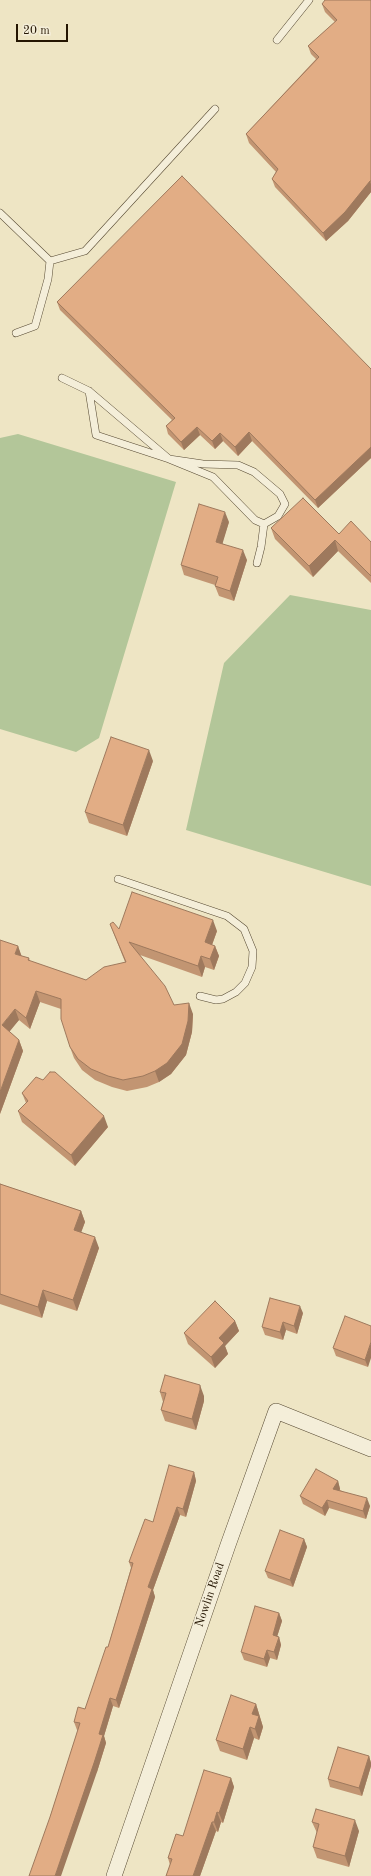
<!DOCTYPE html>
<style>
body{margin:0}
#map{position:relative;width:371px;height:1876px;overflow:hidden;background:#eee5c4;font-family:"Old Standard TT",serif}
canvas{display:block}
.scale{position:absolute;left:16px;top:24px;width:52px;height:18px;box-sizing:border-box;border:2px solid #241501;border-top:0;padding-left:5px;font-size:12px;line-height:14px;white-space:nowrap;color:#241501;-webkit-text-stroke:3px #f4eed9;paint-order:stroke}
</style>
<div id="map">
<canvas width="371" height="1876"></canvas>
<div class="scale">20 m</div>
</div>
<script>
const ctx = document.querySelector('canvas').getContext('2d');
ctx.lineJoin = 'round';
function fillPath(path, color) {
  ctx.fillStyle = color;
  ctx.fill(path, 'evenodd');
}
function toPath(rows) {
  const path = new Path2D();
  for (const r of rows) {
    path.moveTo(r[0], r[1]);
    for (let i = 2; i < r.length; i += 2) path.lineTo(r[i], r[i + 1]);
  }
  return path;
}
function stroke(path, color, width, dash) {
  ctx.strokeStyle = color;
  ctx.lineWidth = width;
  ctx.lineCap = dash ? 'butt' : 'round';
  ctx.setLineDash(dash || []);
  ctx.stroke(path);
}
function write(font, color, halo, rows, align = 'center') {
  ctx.font = font + ' "Old Standard TT",serif';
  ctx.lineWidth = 3;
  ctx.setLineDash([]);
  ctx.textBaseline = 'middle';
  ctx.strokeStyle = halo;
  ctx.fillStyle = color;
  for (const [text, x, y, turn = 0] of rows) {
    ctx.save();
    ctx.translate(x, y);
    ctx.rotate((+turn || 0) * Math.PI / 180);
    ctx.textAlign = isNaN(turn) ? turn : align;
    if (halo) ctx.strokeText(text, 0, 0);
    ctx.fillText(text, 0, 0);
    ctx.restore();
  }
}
fillPath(toPath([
 [18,434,176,482,99,738,76,752,0,729,0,438],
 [290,595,371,610,371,886,186,830,224,663]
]), '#b3c699');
const lane = toPath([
 [277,40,309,0],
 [0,213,50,261],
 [50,261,85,251,215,109],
 [16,333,35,326,48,279,50,261],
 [62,378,89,391,169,459,213,477,255,520,264,524,278,516,285,504,280,494,254,472,238,465,203,464,169,459,96,435,89,391],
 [257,563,261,547,264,524],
 [118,879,227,916,244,929,253,951,252,967,245,983,236,992,223,999,216,1000,200,996]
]);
const street = toPath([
 [114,1876,228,1545,276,1411,371,1449]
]);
stroke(lane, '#564932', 8);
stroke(street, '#564932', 16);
stroke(lane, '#f4eed9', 7);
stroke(street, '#f4eed9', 15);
fillPath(toPath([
 [371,0,371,192,348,221,326,241,275,187,272,179,276,172,249,143,246,134,316,59,311,54,308,46,335,22,325,12,322,4],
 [57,302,371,369,371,458,318,508,252,441,238,456,223,441,215,449,200,435,184,450,168,434,166,426,172,420,60,310],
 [229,522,222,543,247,560,234,601,219,596,215,586,215,585,184,575,181,565],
 [271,528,339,534,371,542,371,583,338,551,313,577,275,539],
 [153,761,127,836,89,823,85,812],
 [110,924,119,929,217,931,212,945,215,946,219,956,214,970,205,967,202,977,140,955,174,1005,193,1014,192,1032,186,1055,171,1074,159,1082,147,1087,127,1091,112,1087,95,1080,82,1070,74,1058,70,1047,61,1009,40,1002,30,1029,19,1020,9,1031,19,1040,23,1051,0,1114,18,946,21,956,29,958,30,961,86,980,125,962],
 [22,1093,108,1127,75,1166,22,1122,18,1111,26,1103],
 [0,1184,81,1211,85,1222,81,1232,99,1248,77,1311,47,1301,42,1318,0,1304],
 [303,1313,297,1334,286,1330,283,1340,265,1335,262,1327],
 [235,1321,239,1331,225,1346,228,1354,215,1368,188,1344,184,1333],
 [371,1326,368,1367,336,1356,333,1348],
 [160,1392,204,1396,204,1401,196,1430,165,1421,161,1410,163,1402],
 [194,1472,196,1481,186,1517,180,1515,153,1590,155,1597,119,1708,113,1706,104,1736,106,1743,97,1772,50,1817,78,1730,77,1730,74,1722,85,1709,108,1647,131,1568,129,1562,153,1522],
 [338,1481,340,1489,340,1490,370,1506,366,1519,329,1508,325,1516,303,1504,300,1496],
 [304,1539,307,1547,293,1587,268,1578,265,1571],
 [279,1613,282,1621,277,1637,279,1637,281,1645,277,1660,270,1658,267,1667,244,1660,241,1652],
 [256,1704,263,1727,259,1740,254,1738,247,1760,220,1751,216,1740],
 [369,1756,371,1763,371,1766,362,1796,330,1787,328,1779],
 [231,1778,234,1787,223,1823,221,1822,218,1832,216,1831,200,1876,166,1876,170,1865,168,1858,183,1836],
 [312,1822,359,1831,349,1867,317,1858,313,1847,317,1833]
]), '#c29572');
fillPath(toPath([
 [370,181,371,184,371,192,348,221,326,241,323,233],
 [197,427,200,435,184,450,181,442],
 [249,432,252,441,238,456,235,447],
 [220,433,223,441,215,449,212,441],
 [371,447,371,458,318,508,315,500],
 [225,512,229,522,220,552,216,542],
 [335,540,338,551,313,577,309,566],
 [243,550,247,560,234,601,230,591],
 [149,750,153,761,127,836,123,825],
 [213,920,217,931,209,953,205,942],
 [18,946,22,957,15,954],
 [215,946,219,956,214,970,210,959],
 [201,956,205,967,202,977,198,966],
 [36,991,40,1002,30,1029,26,1018],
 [189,1003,193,1014,192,1032,186,1055,171,1074,159,1082,155,1071],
 [15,1009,19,1020,6,1036,2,1025],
 [19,1040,23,1051,0,1114,0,1092],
 [104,1116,108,1127,75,1166,71,1155],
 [81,1211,85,1222,78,1241,74,1230],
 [95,1237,99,1248,77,1311,73,1300],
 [43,1290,47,1301,42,1318,38,1307],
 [300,1306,303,1313,297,1334,294,1326],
 [235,1321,239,1331,225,1346,228,1354,215,1368,211,1357,219,1338],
 [283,1322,286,1330,283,1340,280,1332],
 [371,1342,371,1358,368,1367,365,1360],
 [200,1385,204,1396,204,1401,196,1430,192,1419],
 [194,1472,196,1481,186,1517,183,1509],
 [338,1481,340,1489,336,1497,333,1489],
 [367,1498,370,1506,366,1519,363,1511],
 [327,1500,329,1508,325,1516,322,1508],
 [177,1507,180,1515,153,1590,155,1597,119,1708,116,1700,148,1587],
 [304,1539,307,1547,293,1587,290,1580],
 [279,1613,282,1621,275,1643,273,1635],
 [279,1637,281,1645,277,1660,274,1652],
 [267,1650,270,1658,267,1667,264,1659],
 [110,1698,113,1706,104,1736,106,1743,97,1772,61,1876,55,1876],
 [256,1704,263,1727,259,1740,255,1729,252,1714],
 [250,1727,254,1738,247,1760,243,1749],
 [369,1756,371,1763,371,1766,362,1796,359,1788],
 [231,1778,234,1787,223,1823,219,1813],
 [217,1812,221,1822,218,1832,214,1822],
 [355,1820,359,1831,349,1867,345,1856],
 [212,1822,216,1831,200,1876,193,1876]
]), '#9e795d');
const building = toPath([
 [325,0,371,0,371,181,370,181,345,212,323,233,272,179,278,169,246,134,319,57,308,46,337,20,322,4,325,0],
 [182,176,371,369,371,447,315,500,249,432,235,447,220,433,212,441,197,427,181,442,166,426,175,418,57,302,182,176],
 [303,498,339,534,351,521,371,542,371,576,335,540,309,566,271,528,303,498],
 [199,504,225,512,216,542,243,550,230,591,215,586,218,577,181,565,199,504],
 [111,737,149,750,123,825,85,812,111,737],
 [132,892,213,920,205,942,215,946,210,959,201,956,198,966,129,942,165,986,174,1005,189,1003,188,1021,182,1044,167,1063,155,1071,143,1076,123,1080,108,1076,91,1069,78,1059,70,1047,61,1019,61,999,36,991,26,1018,15,1009,2,1025,19,1040,0,1092,0,940,18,946,15,954,29,958,28,960,86,980,104,967,126,962,110,924,113,922,119,929,132,892],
 [50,1072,55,1072,104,1116,71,1155,18,1111,28,1101,22,1093,36,1077,43,1080,50,1072],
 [0,1184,81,1211,74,1230,95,1237,73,1300,43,1290,38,1307,0,1294,0,1184],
 [270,1298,300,1306,294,1326,283,1322,280,1332,262,1327,270,1298],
 [215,1301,235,1321,219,1338,224,1343,211,1357,184,1333,215,1301],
 [345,1316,371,1326,371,1342,365,1360,333,1348,345,1316],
 [165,1375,200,1385,200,1390,192,1419,161,1410,166,1393,160,1392,165,1375],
 [169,1465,194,1472,183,1509,177,1507,148,1587,152,1589,116,1700,110,1698,99,1734,103,1735,94,1763,55,1876,29,1876,50,1817,80,1723,74,1722,78,1707,85,1709,106,1647,108,1647,133,1563,129,1562,145,1519,153,1522,169,1465],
 [316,1469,338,1481,333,1489,367,1498,363,1511,327,1500,322,1508,300,1496,316,1469],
 [280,1530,304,1539,290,1580,265,1571,280,1530],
 [255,1606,279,1613,273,1635,279,1637,274,1652,267,1650,264,1659,241,1652,255,1606],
 [231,1695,256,1704,252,1714,259,1716,255,1729,250,1727,243,1749,216,1740,231,1695],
 [338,1747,369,1756,359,1788,328,1779,338,1747],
 [204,1770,231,1778,219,1813,217,1812,214,1822,212,1822,193,1876,166,1876,172,1859,168,1858,176,1834,183,1836,204,1770],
 [316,1809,355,1820,345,1856,313,1847,319,1824,312,1822,316,1809]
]);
fillPath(building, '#e2ad85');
stroke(building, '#9e795d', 1);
write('12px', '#241501', '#f4eed9', [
 ["Nowlin Road",210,1595,-71]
]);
</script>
